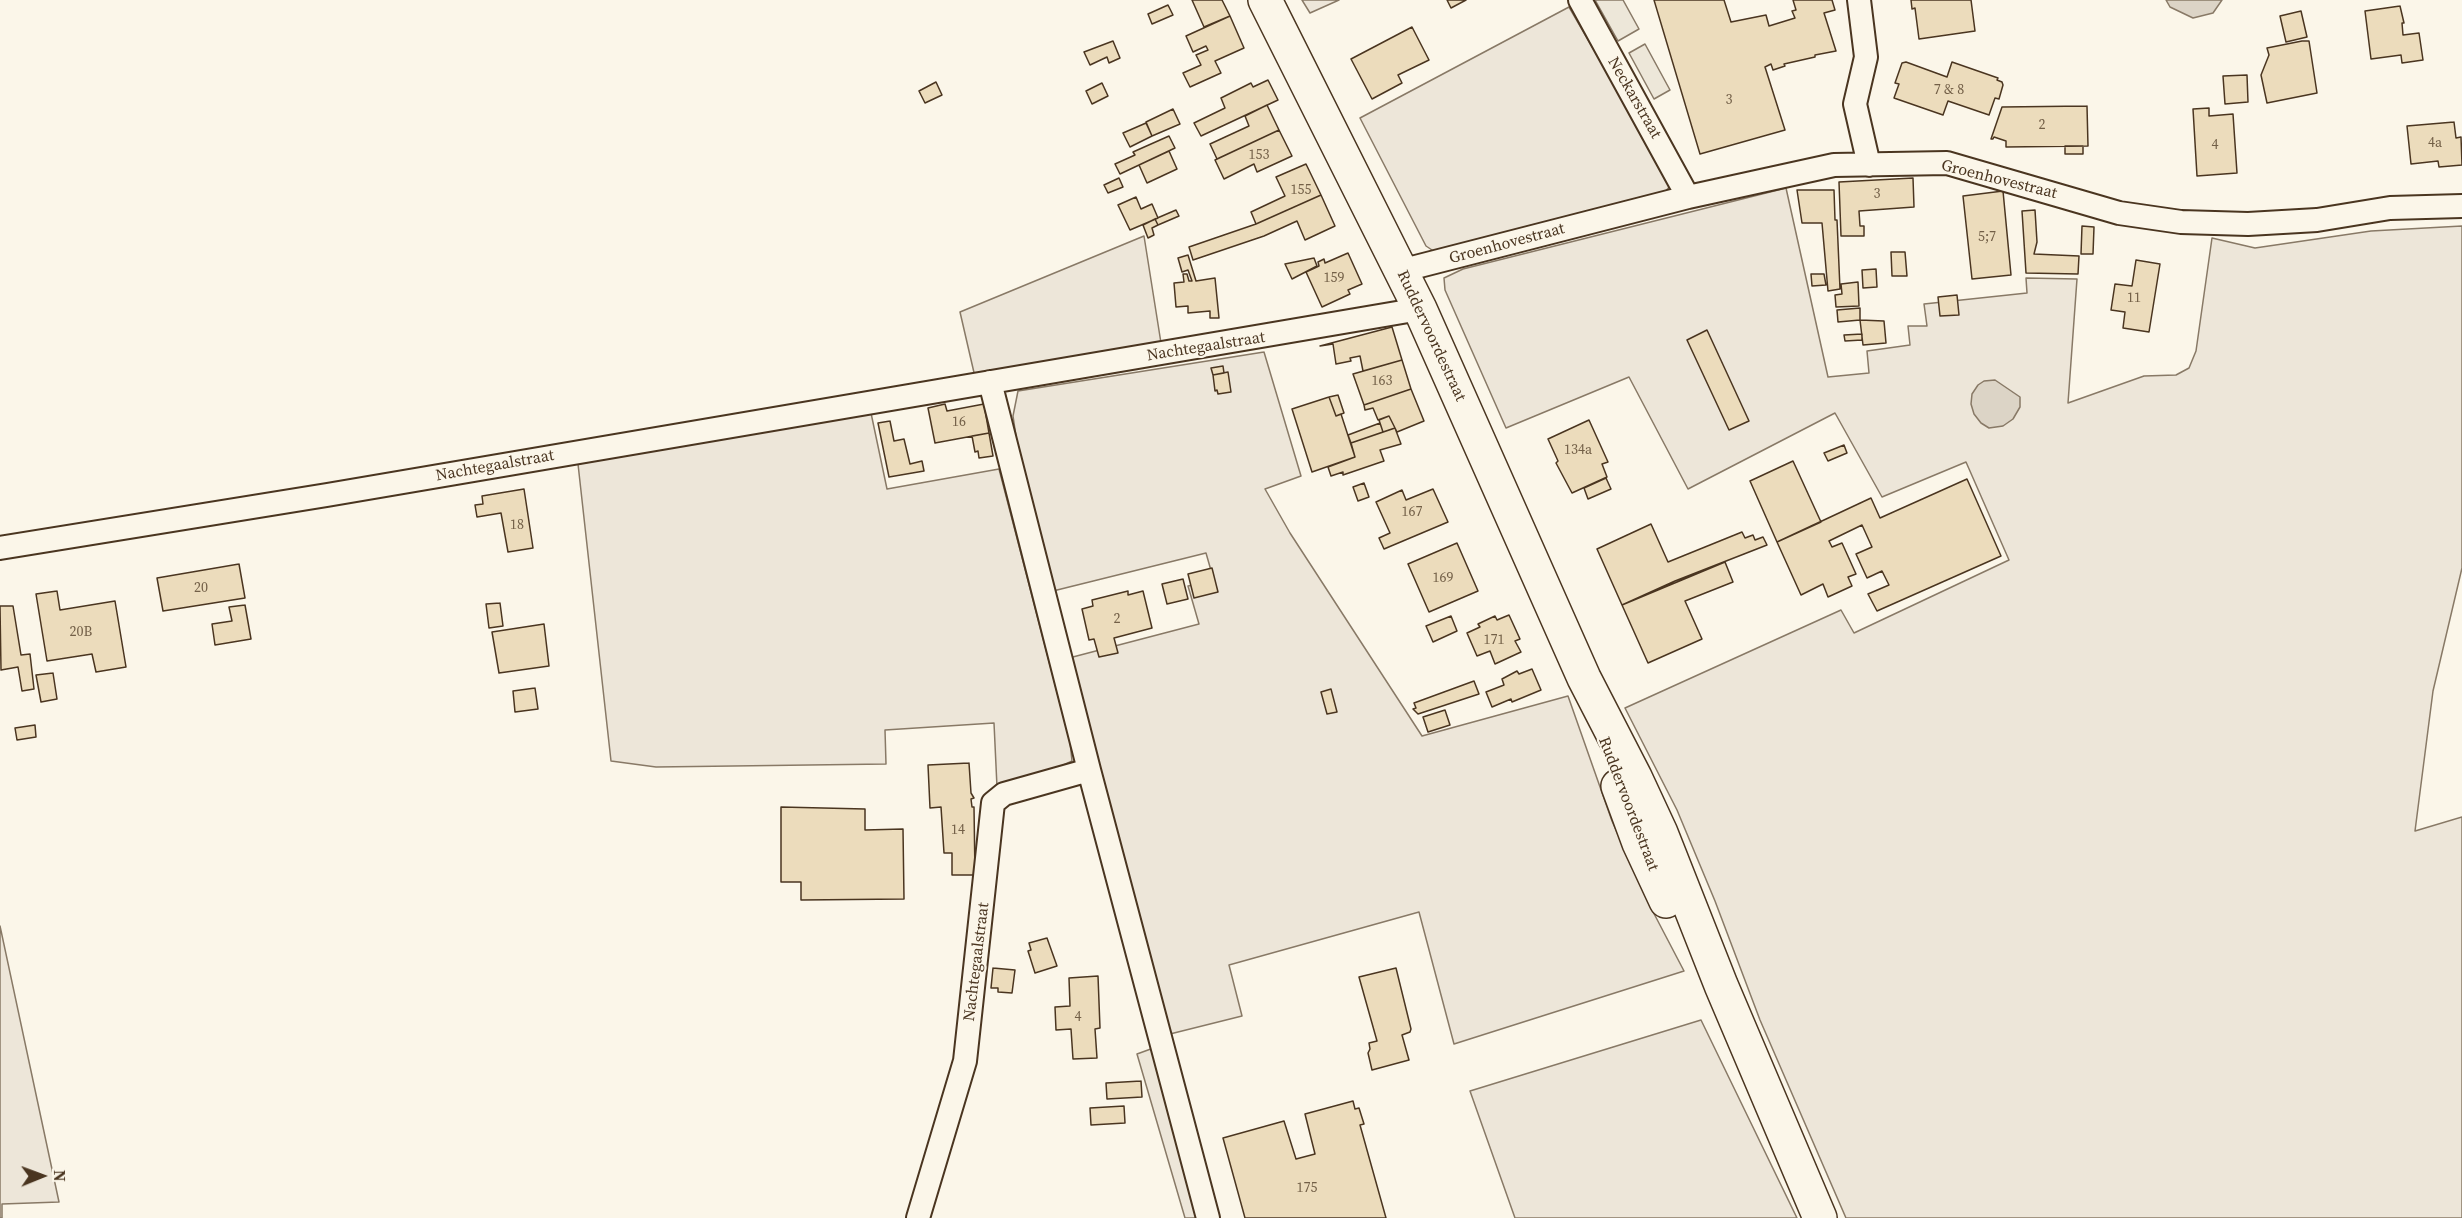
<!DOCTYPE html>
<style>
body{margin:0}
#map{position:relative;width:2462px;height:1218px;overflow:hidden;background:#fbf6e9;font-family:"Source Serif 4",serif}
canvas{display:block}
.north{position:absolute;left:12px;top:1146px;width:60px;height:60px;-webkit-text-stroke:4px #fbf6e9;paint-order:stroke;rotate:89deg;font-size:16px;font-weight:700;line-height:24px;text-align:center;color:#4a3520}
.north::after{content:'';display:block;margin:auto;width:21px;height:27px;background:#4a3520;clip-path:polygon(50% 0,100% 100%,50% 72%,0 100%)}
</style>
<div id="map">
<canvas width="2462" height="1218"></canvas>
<div class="north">N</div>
</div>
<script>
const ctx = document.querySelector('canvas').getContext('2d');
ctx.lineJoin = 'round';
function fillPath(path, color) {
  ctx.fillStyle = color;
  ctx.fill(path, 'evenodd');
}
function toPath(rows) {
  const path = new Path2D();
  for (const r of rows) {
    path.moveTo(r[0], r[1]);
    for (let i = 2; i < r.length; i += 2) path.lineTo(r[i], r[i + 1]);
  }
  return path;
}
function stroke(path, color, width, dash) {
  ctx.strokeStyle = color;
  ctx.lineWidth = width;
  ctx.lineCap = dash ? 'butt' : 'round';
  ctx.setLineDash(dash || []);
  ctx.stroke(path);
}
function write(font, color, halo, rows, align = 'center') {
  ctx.font = font + ' "Source Serif 4",serif';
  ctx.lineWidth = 4.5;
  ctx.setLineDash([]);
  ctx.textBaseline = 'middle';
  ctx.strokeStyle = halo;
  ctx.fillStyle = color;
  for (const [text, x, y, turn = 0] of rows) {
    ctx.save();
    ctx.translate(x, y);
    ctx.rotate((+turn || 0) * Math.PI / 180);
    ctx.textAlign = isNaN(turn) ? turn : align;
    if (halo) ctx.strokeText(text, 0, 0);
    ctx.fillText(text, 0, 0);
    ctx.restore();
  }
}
const green = toPath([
 [1302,0,1339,0,1310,13,1302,0],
 [1569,7,1672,184,1663,194,1435,252,1426,246,1360,118,1569,7],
 [1786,188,1828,377,1869,373,1867,351,1910,345,1908,326,1927,326,1924,304,2027,293,2026,278,2077,279,2068,403,2144,376,2176,375,2189,368,2196,351,2212,238,2255,248,2371,231,2462,226,2462,568,2433,691,2415,831,2462,817,2462,1218,1846,1218,1760,1020,1715,901,1677,810,1625,708,1841,610,1854,633,2009,560,1966,462,1882,497,1835,413,1688,489,1629,377,1506,428,1445,290,1444,278,1463,269,1786,188],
 [1144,236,1161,343,975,377,960,312,1144,236],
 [1264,352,1301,476,1265,489,1290,533,1422,736,1568,696,1612,821,1650,906,1684,971,1454,1044,1419,912,1229,965,1242,1016,1170,1034,1069,658,1199,624,1188,586,1214,581,1206,553,1049,592,1023,483,1013,416,1018,391,1264,352],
 [871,413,887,489,999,469,1070,742,1072,761,1047,773,997,787,994,723,885,730,886,764,656,767,611,761,578,464,871,413],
 [0,926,59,1202,2,1204,2,1218,0,1218,0,926],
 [1701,1020,1797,1218,1515,1218,1470,1091,1701,1020],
 [1159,1046,1206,1218,1185,1218,1137,1054,1159,1046]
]);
fillPath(green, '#ede6d9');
stroke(green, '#887966', 1.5);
const parking = toPath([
 [1595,0,1623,0,1639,29,1618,41,1595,0],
 [1645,44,1670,90,1654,99,1629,53,1645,44]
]);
fillPath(parking, '#ede7d9');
stroke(parking, '#887966', 1.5);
const water = toPath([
 [2166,0,2222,0,2213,13,2193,18,2170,7,2166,0],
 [1995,380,2020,397,2020,407,2013,419,2003,426,1989,428,1981,423,1974,414,1971,404,1972,394,1978,385,1984,381,1995,380]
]);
fillPath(water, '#dcd4c6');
stroke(water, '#887966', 1.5);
const building = toPath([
 [1192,0,1222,0,1230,16,1204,27,1192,0],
 [1447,0,1466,0,1451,8,1447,0],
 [1654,0,1724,0,1731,22,1766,15,1769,26,1795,18,1792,11,1796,10,1793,0,1832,0,1835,10,1824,13,1836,51,1815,55,1815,57,1784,64,1785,66,1773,70,1771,64,1765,67,1785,130,1700,154,1654,0],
 [1911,0,1971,0,1975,31,1919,39,1915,8,1912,9,1911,0],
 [1168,5,1173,15,1152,24,1148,14,1168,5],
 [2400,6,2404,23,2402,23,2403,35,2419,33,2423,60,2402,63,2401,55,2371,59,2365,11,2400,6],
 [2301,11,2307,37,2286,42,2280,16,2301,11],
 [1230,16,1244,48,1215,61,1221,73,1190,87,1183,73,1201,65,1196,55,1208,50,1206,46,1193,52,1186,36,1230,16],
 [1412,27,1429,60,1398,75,1402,83,1372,99,1351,59,1412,27],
 [1113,41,1120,58,1109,63,1107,57,1090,65,1084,52,1113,41],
 [2302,41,2309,41,2317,93,2267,103,2261,75,2269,55,2267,48,2302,41],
 [1906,62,1947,77,1952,62,1998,78,1997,80,2002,82,2003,85,1999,99,1995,98,1989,115,1948,101,1943,115,1894,98,1899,84,1895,83,1902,63,1906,62],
 [2247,75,2248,102,2225,104,2223,76,2247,75],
 [1268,80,1278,100,1201,136,1194,123,1225,108,1221,98,1251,83,1253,87,1268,80],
 [936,82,942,95,925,103,919,91,936,82],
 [1102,83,1108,96,1092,104,1086,91,1102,83],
 [1267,105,1279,130,1217,159,1210,144,1249,126,1245,116,1267,105],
 [2087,106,2088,146,2006,147,2006,141,1994,137,1993,139,1991,139,2002,107,2087,106],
 [2209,108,2209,116,2233,114,2237,173,2197,176,2193,109,2209,108],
 [1173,109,1180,124,1152,136,1146,122,1173,109],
 [2454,122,2456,138,2461,137,2462,165,2439,167,2438,161,2411,164,2407,126,2454,122],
 [1146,123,1152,136,1130,147,1123,133,1146,123],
 [1279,130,1292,156,1257,172,1254,164,1224,179,1215,160,1279,130],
 [1169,136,1175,148,1120,174,1115,164,1135,155,1133,152,1169,136],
 [2065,146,2083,146,2083,154,2065,154,2065,146],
 [1169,151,1177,169,1147,183,1139,165,1169,151],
 [1306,164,1321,195,1256,224,1251,212,1285,196,1276,177,1306,164],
 [1119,178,1123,187,1108,193,1104,185,1119,178],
 [1913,178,1914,207,1859,211,1860,226,1864,226,1864,236,1841,236,1839,182,1913,178],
 [1797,190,1834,190,1835,220,1837,220,1840,289,1828,291,1822,223,1802,223,1797,190],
 [2003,191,2011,275,1972,279,1963,196,2003,191],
 [1321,195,1335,226,1305,240,1297,221,1264,236,1193,260,1189,247,1256,224,1321,195],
 [1136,197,1141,209,1152,204,1158,218,1130,230,1118,205,1136,197],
 [1176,210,1179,216,1158,225,1155,219,1176,210],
 [2035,210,2037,242,2034,254,2079,256,2078,274,2026,273,2022,211,2035,210],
 [1155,219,1158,225,1152,228,1154,235,1148,238,1143,225,1155,219],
 [2082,226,2094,227,2093,254,2081,254,2082,226],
 [1891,252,1905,252,1907,276,1892,276,1891,252],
 [1348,253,1362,284,1348,290,1350,294,1322,307,1306,272,1319,266,1318,262,1324,259,1325,263,1348,253],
 [1188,255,1196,281,1215,278,1219,318,1210,318,1210,311,1188,313,1188,306,1176,307,1174,283,1184,282,1183,274,1187,274,1189,281,1192,281,1188,270,1182,272,1178,258,1188,255],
 [1314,258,1317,266,1292,279,1285,264,1314,258],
 [2136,260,2160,264,2149,332,2123,328,2125,312,2111,310,2115,284,2132,286,2136,260],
 [1876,269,1877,287,1863,288,1862,270,1876,269],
 [1811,274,1824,274,1826,285,1812,286,1811,274],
 [1858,282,1859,306,1836,307,1835,295,1842,294,1841,284,1858,282],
 [1957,295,1959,315,1940,316,1938,297,1957,295],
 [1860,308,1860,320,1838,322,1837,310,1860,308],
 [1860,320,1884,321,1886,343,1863,345,1860,320],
 [1392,327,1402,360,1363,371,1360,356,1350,358,1351,361,1336,364,1333,344,1320,346,1392,327],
 [1707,330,1749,421,1729,430,1687,340,1707,330],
 [1862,334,1862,340,1845,341,1844,335,1862,334],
 [1402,360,1411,389,1364,405,1353,374,1402,360],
 [1223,366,1224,373,1213,375,1211,368,1223,366],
 [1228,372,1231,392,1218,394,1217,390,1215,391,1213,375,1228,372],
 [1411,389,1424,421,1397,432,1389,416,1378,420,1373,408,1365,410,1364,405,1411,389],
 [1338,395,1344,413,1336,416,1329,397,1338,395],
 [1329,397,1336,416,1341,414,1355,457,1312,472,1292,409,1329,397],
 [945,404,947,411,984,404,989,433,935,443,928,408,945,404],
 [1389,416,1395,428,1383,432,1379,420,1389,416],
 [1589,420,1608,462,1602,464,1607,477,1572,493,1556,463,1558,461,1548,439,1589,420],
 [890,421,894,441,904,439,910,464,922,461,924,471,889,477,878,423,890,421],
 [1380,423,1383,432,1351,443,1348,435,1380,423],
 [1395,428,1401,444,1380,450,1384,461,1343,475,1343,472,1331,476,1328,467,1355,457,1351,443,1395,428],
 [989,433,993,456,979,458,978,451,975,452,972,436,989,433],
 [1844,445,1847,453,1828,461,1824,453,1844,445],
 [1793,461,1821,522,1777,542,1750,481,1793,461],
 [1606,478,1611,489,1588,499,1584,488,1606,478],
 [1967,479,2001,556,1877,611,1868,594,1889,585,1882,571,1867,578,1856,554,1872,547,1862,525,1829,541,1832,547,1842,543,1856,574,1848,577,1852,586,1828,597,1823,584,1801,595,1777,542,1871,498,1880,518,1967,479],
 [1364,483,1369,497,1358,501,1353,487,1364,483],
 [524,489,533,548,508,552,501,513,477,517,475,505,483,504,482,496,524,489],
 [1433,489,1448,522,1384,549,1379,538,1390,533,1376,502,1402,490,1406,500,1433,489],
 [1651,524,1668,562,1742,532,1745,538,1753,535,1755,540,1763,537,1767,545,1675,581,1622,605,1597,549,1651,524],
 [1457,543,1478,591,1429,612,1408,564,1457,543],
 [1725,562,1733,582,1685,601,1702,639,1648,663,1622,605,1725,562],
 [239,564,245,598,163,611,157,578,239,564],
 [1212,568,1218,592,1194,598,1188,574,1212,568],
 [1183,579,1188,599,1167,604,1162,584,1183,579],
 [57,591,60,610,115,601,126,667,96,672,92,654,47,661,36,594,57,591],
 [1128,591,1128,595,1143,591,1152,628,1114,638,1118,653,1099,657,1094,639,1089,640,1082,609,1093,606,1092,600,1128,591],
 [500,603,503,626,489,628,486,604,500,603],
 [245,605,251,639,215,645,212,624,232,621,229,607,245,605],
 [0,606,13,606,21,655,30,654,34,689,22,691,18,667,1,670,0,606],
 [1509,615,1520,639,1515,641,1521,652,1495,664,1490,651,1477,656,1467,633,1480,627,1478,624,1495,616,1497,620,1509,615],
 [1451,616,1457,631,1433,642,1426,626,1451,616],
 [544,624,549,666,499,673,492,632,544,624],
 [1532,669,1541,690,1512,702,1511,699,1492,707,1486,692,1504,685,1502,679,1517,671,1519,674,1532,669],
 [53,673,57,699,41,702,36,675,53,673],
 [1474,681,1479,694,1418,714,1413,709,1416,708,1414,703,1474,681],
 [535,688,538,709,515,712,513,691,535,688],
 [1331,689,1337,712,1327,714,1321,692,1331,689],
 [1445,710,1450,725,1428,732,1423,717,1445,710],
 [35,725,36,737,17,740,15,728,35,725],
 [969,763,971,793,974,798,971,799,972,807,974,807,975,875,952,875,952,853,944,853,941,807,930,808,928,765,969,763],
 [781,807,865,809,865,830,903,829,904,899,801,900,801,882,781,882,781,807],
 [1047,938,1057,966,1035,973,1028,951,1031,950,1029,943,1047,938],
 [993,968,1015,970,1012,993,998,992,998,988,991,988,993,968],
 [1396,968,1411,1029,1410,1032,1402,1035,1409,1060,1372,1070,1368,1053,1370,1049,1369,1043,1377,1041,1359,977,1396,968],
 [1098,976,1100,1028,1095,1029,1097,1058,1073,1059,1071,1029,1056,1030,1055,1007,1070,1006,1069,978,1098,976],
 [1141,1081,1142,1097,1107,1099,1106,1083,1141,1081],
 [1353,1101,1355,1109,1359,1108,1364,1124,1360,1125,1386,1218,1245,1218,1223,1138,1284,1121,1296,1159,1315,1154,1305,1114,1353,1101],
 [1124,1106,1125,1123,1091,1125,1090,1108,1124,1106]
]);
fillPath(building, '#ecdcbc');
stroke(building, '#4a3520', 1.5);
const street = toPath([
 [1580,0,1688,197],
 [1859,0,1866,57,1855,104,1869,165],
 [1400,271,1688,197,1834,165,1947,163,2119,213,2181,222,2248,224,2317,220,2390,208,2462,206],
 [990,382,1089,770,1208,1218],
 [0,548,327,495,1420,309],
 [918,1218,965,1061,993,803,1004,794,1089,770]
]);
const secondary = toPath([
 [1265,0,1420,309,1584,678,1635,777,1661,833,1721,985,1820,1218],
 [1618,786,1639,843,1666,901]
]);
stroke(street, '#4a3520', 26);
stroke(secondary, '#4a3520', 36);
stroke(street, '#fbf6e9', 22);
stroke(secondary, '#fbf6e9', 33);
write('14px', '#725f47', null, [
 ["7 & 8",1949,90],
 ["3",1729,100],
 ["2",2042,125],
 ["4a",2435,143],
 ["4",2215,145],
 ["153",1259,155],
 ["155",1301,190],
 ["3",1877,194],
 ["5;7",1987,237],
 ["159",1334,278],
 ["11",2134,298],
 ["163",1382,381],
 ["16",959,422],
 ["134a",1578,450],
 ["167",1412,512],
 ["18",517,525],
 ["169",1443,578],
 ["20",201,588],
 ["2",1117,619],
 ["20B",81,632],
 ["171",1494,640],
 ["14",958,830],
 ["4",1078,1017],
 ["175",1307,1188]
]);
write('16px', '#4a3520', '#fbf6e9', [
 ["Neckarstraat",1634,98,60],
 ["Groenhovestraat",1999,180,14],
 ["Groenhovestraat",1507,244,-15],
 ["Ruddervoordestraat",1431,336,65],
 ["Nachtegaalstraat",1206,347,-9],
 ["Nachtegaalstraat",495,466,-10],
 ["Ruddervoordestraat",1628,804,69],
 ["Nachtegaalstraat",977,962,-83]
]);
</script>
